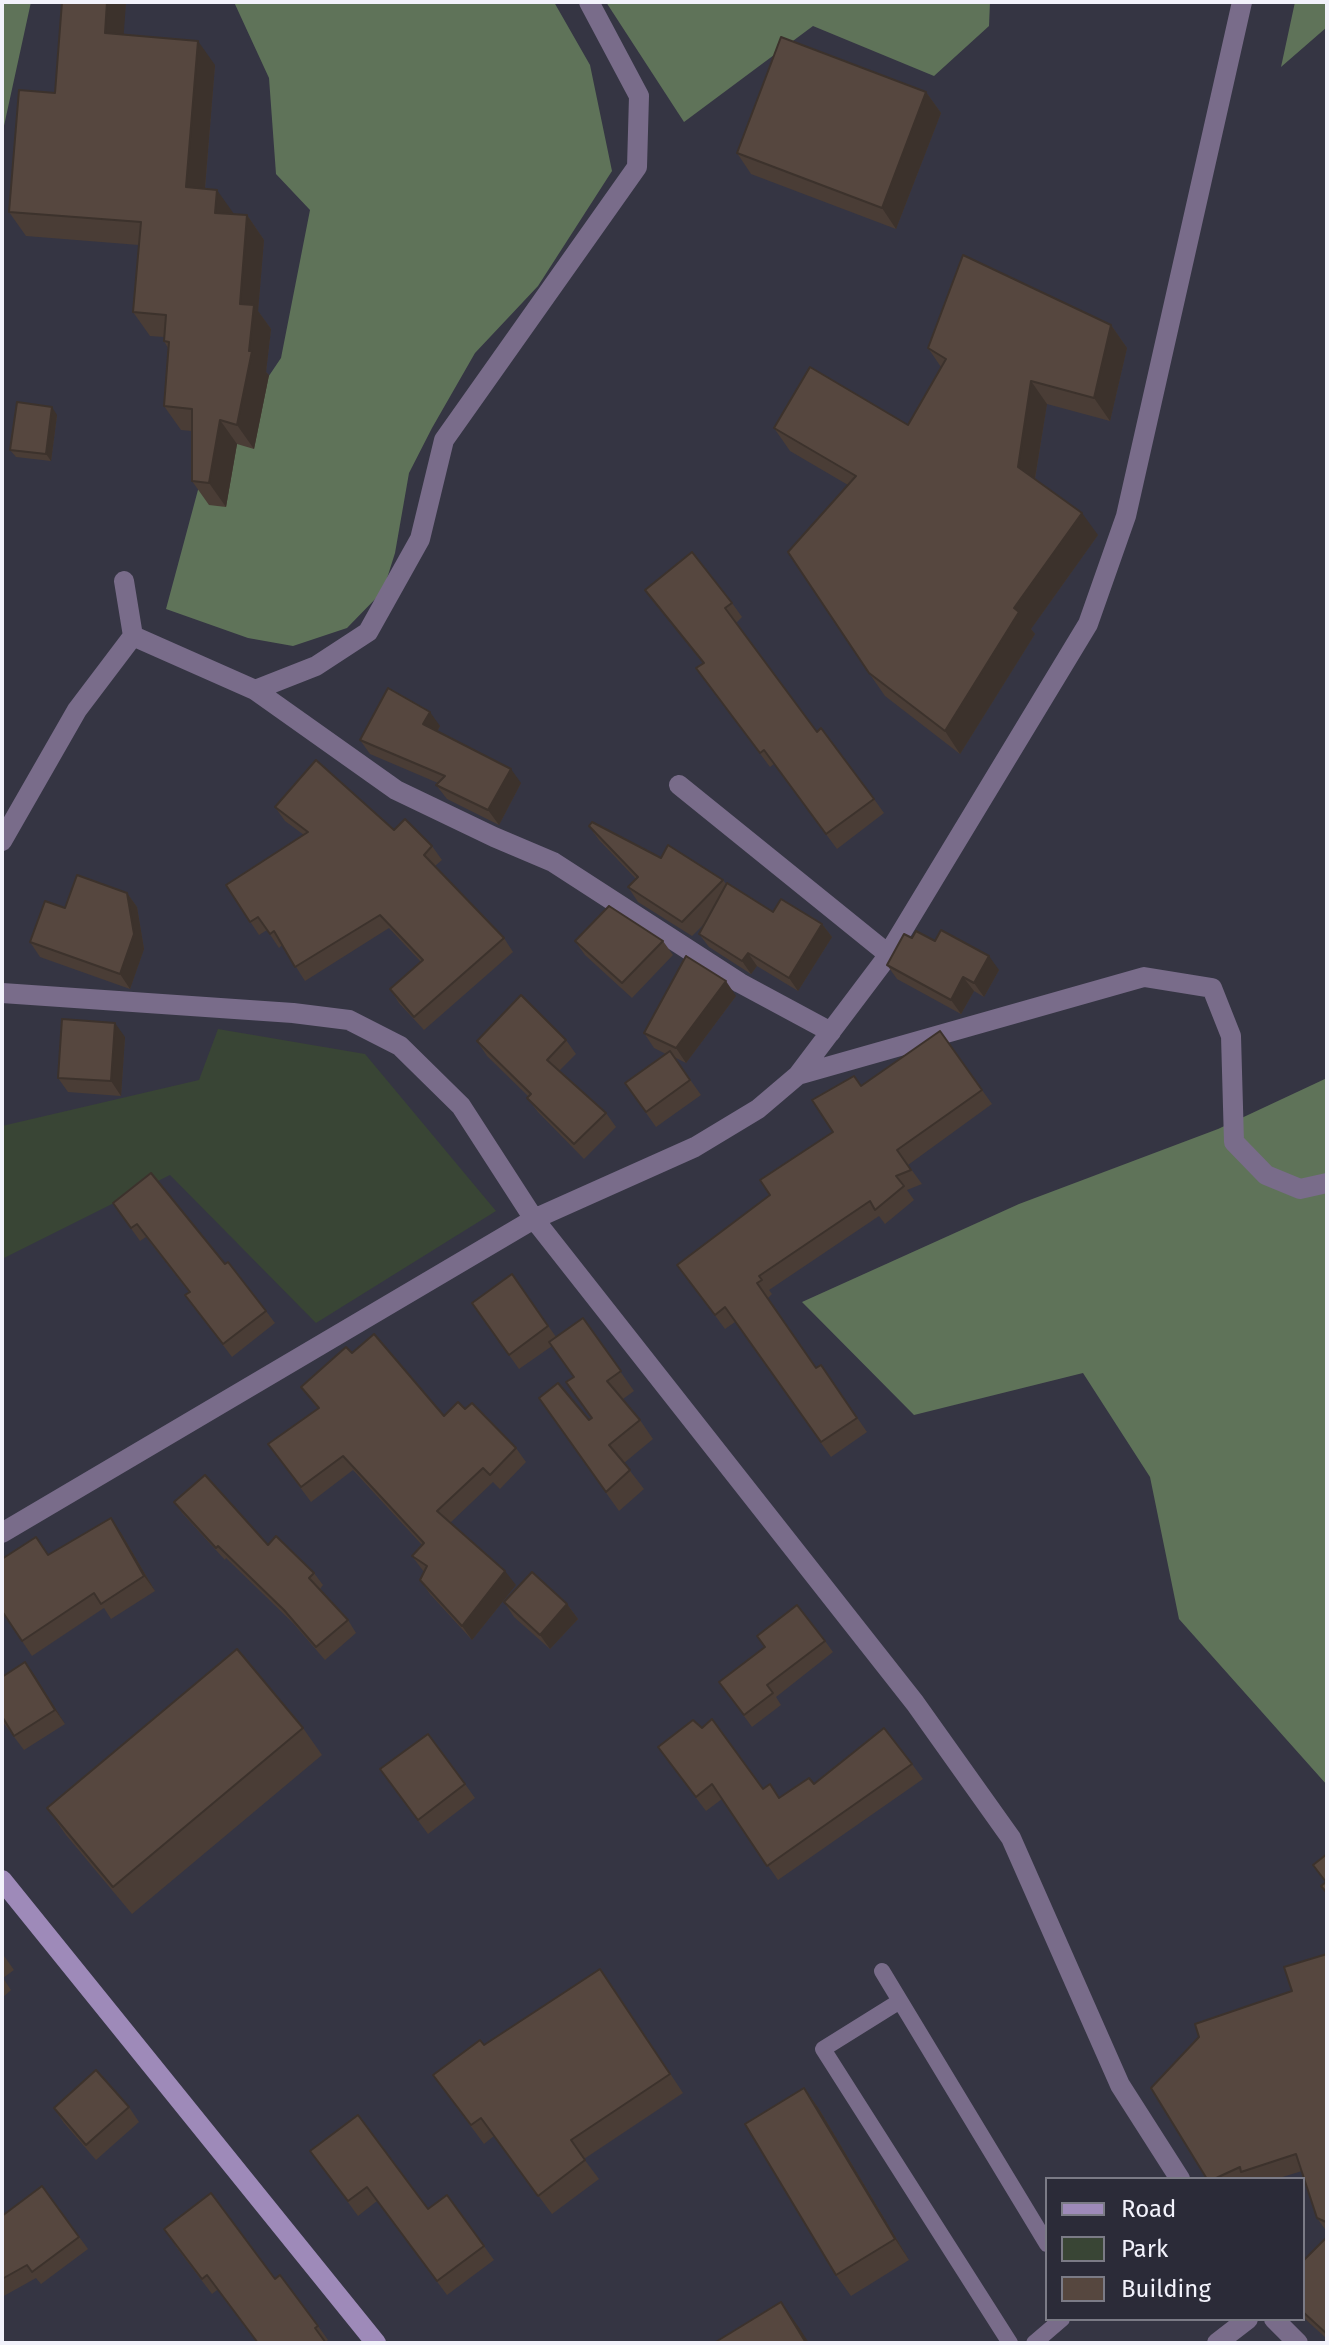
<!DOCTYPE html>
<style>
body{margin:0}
#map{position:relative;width:1329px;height:2345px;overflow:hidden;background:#353543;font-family:"Fira Sans",sans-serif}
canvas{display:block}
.frame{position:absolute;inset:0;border:4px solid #f2f2fb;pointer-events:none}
.legend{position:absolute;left:1045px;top:2177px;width:260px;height:144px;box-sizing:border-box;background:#2b2b38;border:2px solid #7b7b86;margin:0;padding:10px 14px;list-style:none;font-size:24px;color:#f2f2fb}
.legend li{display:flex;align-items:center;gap:16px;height:40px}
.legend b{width:40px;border:2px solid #7b7b86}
</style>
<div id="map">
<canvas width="1329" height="2345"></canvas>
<div class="frame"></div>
<ul class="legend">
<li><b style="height:10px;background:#9e8ab9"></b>Road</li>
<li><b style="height:22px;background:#394535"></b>Park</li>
<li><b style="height:22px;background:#56473f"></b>Building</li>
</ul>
</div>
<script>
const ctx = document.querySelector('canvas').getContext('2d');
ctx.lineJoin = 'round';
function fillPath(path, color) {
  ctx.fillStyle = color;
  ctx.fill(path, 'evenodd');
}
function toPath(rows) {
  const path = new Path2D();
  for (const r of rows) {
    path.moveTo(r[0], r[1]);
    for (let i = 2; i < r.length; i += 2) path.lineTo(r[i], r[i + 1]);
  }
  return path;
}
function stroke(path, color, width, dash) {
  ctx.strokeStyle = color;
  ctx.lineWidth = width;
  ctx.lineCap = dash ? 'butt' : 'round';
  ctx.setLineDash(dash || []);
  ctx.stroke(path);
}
fillPath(toPath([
 [218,1029,365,1054,496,1211,316,1323,170,1175,2,1259,2,1126,199,1080]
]), '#394535');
fillPath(toPath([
 [2,2,31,2,2,135],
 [234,2,554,2,590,65,612,171,538,286,475,353,432,428,409,473,395,553,383,591,347,628,293,646,248,638,166,609,202,475,281,358,310,210,276,174,269,78],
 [606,2,990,2,989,26,934,76,813,26,684,122],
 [1295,2,1327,2,1327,27,1281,67],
 [1327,1078,1327,1785,1179,1619,1150,1477,1083,1373,914,1415,802,1302,1019,1204,1218,1129]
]), '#5f7359');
stroke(toPath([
 [882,1971,1047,2244],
 [900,2001,823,2049,1010,2343],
 [1034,2343,1062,2319]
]), '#796c8a', 16);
stroke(toPath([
 [133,636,255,690,316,666,368,632,420,539,444,440,637,167,639,96,589,2],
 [255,690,396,790,494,837,553,862,740,983,831,1032],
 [679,785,888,954],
 [2,841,77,710,133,636,124,581],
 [2,993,293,1013,349,1020,400,1046,461,1106,534,1219,915,1703,1011,1838,1120,2085,1180,2179],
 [798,1075,1144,977,1212,988,1231,1036,1234,1142,1266,1175,1300,1189,1327,1183],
 [2,1533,534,1219,695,1147,758,1109,798,1075,884,961,1088,624,1126,516,1242,2],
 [1274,2319,1298,2343],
 [1217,2343,1248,2319]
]), '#796c8a', 20);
stroke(toPath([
 [2,1880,376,2343]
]), '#9e8ab9', 20);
fillPath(toPath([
 [59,2,126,2,123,35,215,65,205,189,234,214,247,215,264,240,258,311,271,329,266,372,269,375,254,449,237,444,226,507,209,505,192,481,192,431,181,430,164,406,168,348,164,341,164,337,150,336,133,312,139,245,26,236,9,212,55,93,62,6],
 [926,92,941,113,896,229,751,174,737,153],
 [1111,325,1127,348,1110,421,1047,404,1035,479,1098,535,1031,629,1035,634,960,754,885,696,869,673,848,485,790,451,774,428,908,425,941,367,928,348],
 [57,415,51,461,16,457,10,450],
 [645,590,732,603,742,617,736,623,817,732,874,799,884,813,837,849,774,764,770,767,707,682,696,668,703,663],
 [440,726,437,732,521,783,499,825,447,799,436,785,438,783,370,754,360,740],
 [275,807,394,830,432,846,442,860,435,866,504,938,513,952,424,1030,399,1003,390,989,421,962,389,928,305,981,282,945,279,948,267,930,259,935,226,885,304,835,285,821],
 [589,826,661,858,723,880,727,885,773,912,822,924,832,937,798,991,757,966,751,974,709,947,699,934,706,922,692,936,638,902,628,887,636,879,599,840],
 [127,893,137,907,144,949,130,989,40,957,30,942,65,908],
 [912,938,935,941,999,970,984,997,974,991,961,1014,897,979,887,965],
 [575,941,663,941,673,955,632,998,585,955],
 [736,996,686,1063,674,1057,701,1095,656,1127,625,1083,666,1054,654,1048,644,1033],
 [940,1031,992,1104,908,1165,922,1184,907,1190,914,1200,885,1224,879,1216,769,1290,772,1294,768,1298,816,1368,821,1365,867,1432,831,1457,735,1322,725,1329,688,1279,833,1132,861,1086],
 [125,1037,121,1096,68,1092,58,1078],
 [566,1040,576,1054,559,1071,606,1113,616,1127,584,1159,538,1112,527,1098,529,1097,487,1056,477,1041],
 [113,1203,225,1264,266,1311,275,1323,232,1357,185,1295,189,1292,146,1237,140,1241],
 [512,1274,556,1337,583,1318,634,1391,623,1399,640,1420,653,1439,624,1463,644,1489,619,1511,539,1398,589,1420,592,1418,574,1377,552,1346,519,1369,472,1303],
 [352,1353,444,1416,465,1409,516,1448,526,1462,500,1489,493,1482,450,1523,516,1585,472,1640,430,1594,420,1580,424,1572,412,1556,422,1545,353,1470,311,1502,268,1444,318,1409,301,1387],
 [174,1502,268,1545,314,1573,323,1585,320,1589,348,1620,356,1633,325,1660,293,1623,226,1558,225,1560,183,1514],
 [121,1533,155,1591,111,1619,104,1608,32,1656,2,1611,48,1555],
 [504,1602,567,1604,578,1619,550,1649,514,1617],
 [825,1641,833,1652,776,1697,781,1705,752,1727,719,1682],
 [35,1676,65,1724,24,1750,2,1721,2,1677],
 [303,1728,322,1755,132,1914,66,1835,47,1808],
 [668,1761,763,1789,779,1798,814,1784,912,1764,923,1779,778,1880,722,1799,706,1811],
 [380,1769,465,1784,475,1798,428,1834],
 [2,1953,14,1970,3,1978,11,1990,2,1998],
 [1327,1954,1327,2232,1317,2218,1302,2171,1276,2179,1207,2179,1292,1991],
 [613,1987,683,2093,584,2159,599,2179,552,2214,494,2136,484,2144,433,2075,484,2045],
 [804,2088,819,2109,909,2260,851,2296,836,2275],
 [129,2107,139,2122,96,2160,64,2123,54,2108],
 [321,2165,428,2209,447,2195,494,2260,447,2295,377,2201,358,2216],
 [42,2186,88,2249,41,2284,36,2278,2,2297,2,2216],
 [1327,2237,1327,2339,1303,2317,1303,2261],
 [174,2244,275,2279,318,2326,328,2340,325,2342,217,2290,212,2294]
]), '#4a3d36');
fillPath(toPath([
 [107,2,126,2,122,58,105,33],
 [198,41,215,65,203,211,186,187],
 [926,92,941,113,896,229,882,208],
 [217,190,234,214,215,213],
 [247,215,264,240,258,311,271,329,266,372,269,375,254,449,237,425,249,351,240,304],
 [1111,325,1127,348,1110,421,1094,398],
 [1031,381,1047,404,1033,490,1018,467],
 [52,407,57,415,51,461,46,454],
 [220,420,237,444,226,507,209,483],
 [1082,513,1098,535,1031,629,1035,634,960,754,945,731,1014,608],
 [430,712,440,726,433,739,423,724],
 [511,769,521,783,499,825,488,810],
 [127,893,137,907,144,949,130,989,120,974],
 [822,924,832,937,798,991,789,978],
 [748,953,757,966,751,974,742,961],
 [989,956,999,970,984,997,974,983],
 [963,977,974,991,961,1014,951,1000],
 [726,981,736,996,686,1063,676,1048],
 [115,1023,125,1037,121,1096,111,1081],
 [111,1518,121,1533,155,1591,144,1576],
 [505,1571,516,1585,472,1640,462,1626],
 [567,1604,578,1619,550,1649,540,1635],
 [25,1662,35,1676,65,1724,55,1710],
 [804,2088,819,2109,909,2260,895,2239],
 [781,2302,800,2329,809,2343,806,2343]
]), '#3c322c');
const building = toPath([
 [62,2,107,2,105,33,198,41,186,187,217,190,215,213,247,215,240,304,254,305,249,351,252,351,237,425,220,420,209,483,192,481,192,409,164,406,169,342,164,341,166,315,133,312,141,222,9,212,19,90,55,93,62,2],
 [781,37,926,92,882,208,737,153,781,37],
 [963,255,1111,325,1094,398,1031,381,1018,467,1082,513,1014,608,1019,612,945,731,869,673,788,552,856,476,774,428,810,367,908,425,946,359,928,348,963,255],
 [17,402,52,407,46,454,10,450,17,402],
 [692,552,732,603,725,608,817,732,821,728,874,799,826,834,764,750,760,753,696,668,704,663,645,590,692,552],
 [388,688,430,712,423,724,511,769,488,810,436,785,445,776,360,740,388,688],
 [316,760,394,830,405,819,432,846,424,855,504,938,414,1017,390,989,423,960,380,915,295,967,274,931,270,934,258,917,250,922,226,885,308,832,275,807,316,760],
 [592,822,661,858,668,845,723,880,682,922,628,887,638,877,589,826,592,822],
 [77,875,127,893,134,934,120,974,30,942,45,901,65,908,77,875],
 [727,883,773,912,781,899,822,924,789,978,748,953,742,961,699,934,727,883],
 [609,906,663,941,622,983,575,941,609,906],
 [941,930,989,956,974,983,963,977,951,1000,887,965,904,934,912,938,916,931,935,941,941,930],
 [686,956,726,981,676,1048,644,1033,686,956],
 [521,995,566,1040,547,1060,606,1113,574,1144,527,1098,531,1094,477,1041,521,995],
 [62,1019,115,1023,111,1081,58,1078,62,1019],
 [940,1031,982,1090,897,1150,911,1170,896,1176,904,1186,875,1210,870,1201,759,1276,762,1280,757,1283,816,1368,821,1365,857,1418,821,1442,725,1307,715,1315,677,1265,770,1195,760,1180,833,1132,812,1100,854,1076,861,1086,940,1031],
 [670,1051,690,1080,646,1112,625,1083,670,1051],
 [151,1173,225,1264,228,1262,266,1311,223,1344,185,1295,190,1292,137,1224,131,1228,113,1203,151,1173],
 [512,1274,548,1326,509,1355,472,1303,512,1274],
 [583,1318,621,1371,607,1381,640,1420,609,1445,630,1470,606,1492,539,1398,558,1383,589,1420,592,1418,566,1382,574,1377,549,1342,583,1318],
 [374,1334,444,1416,458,1402,465,1409,472,1403,516,1448,490,1475,483,1468,437,1511,505,1571,462,1626,420,1580,427,1566,412,1556,424,1543,343,1456,301,1487,268,1444,319,1408,301,1387,346,1347,352,1353,374,1334],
 [205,1475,268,1545,276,1536,314,1573,309,1578,348,1620,316,1647,284,1610,218,1546,216,1548,174,1502,205,1475],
 [111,1518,144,1576,101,1604,94,1593,22,1641,2,1611,2,1559,36,1537,48,1555,111,1518],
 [532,1572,567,1604,540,1635,504,1602,532,1572],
 [797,1605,825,1641,767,1685,773,1693,744,1715,719,1682,765,1647,757,1636,797,1605],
 [237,1649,303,1728,113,1887,47,1808,237,1649],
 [25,1662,55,1710,14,1736,3,1718,2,1719,2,1677,25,1662],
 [712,1719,763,1789,770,1784,779,1798,809,1778,814,1784,884,1728,912,1764,767,1866,712,1784,696,1797,658,1747,693,1720,702,1728,712,1719],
 [428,1734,465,1784,418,1820,380,1769,428,1734],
 [1327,1854,1327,1893,1321,1886,1326,1882,1313,1865,1327,1854],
 [1327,1954,1327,2227,1326,2222,1317,2218,1296,2154,1241,2172,1240,2167,1214,2179,1207,2179,1151,2088,1199,2037,1195,2024,1292,1991,1284,1967,1327,1954],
 [600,1969,670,2074,571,2140,585,2160,538,2196,481,2118,471,2125,433,2075,480,2040,484,2045,600,1969],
 [96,2070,129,2107,86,2145,54,2108,96,2070],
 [804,2088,895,2239,836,2275,745,2124,804,2088],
 [358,2115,428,2209,447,2195,484,2246,437,2281,367,2187,348,2201,310,2151,358,2115],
 [42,2186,79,2237,32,2272,27,2265,2,2279,2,2216,42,2186],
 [211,2193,275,2279,280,2275,318,2326,315,2328,326,2343,258,2343,207,2275,202,2279,164,2229,211,2193],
 [1327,2237,1327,2334,1303,2312,1303,2261,1327,2237],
 [781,2302,806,2343,714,2343,781,2302]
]);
fillPath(building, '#56473f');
stroke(building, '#3c322c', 2);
</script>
